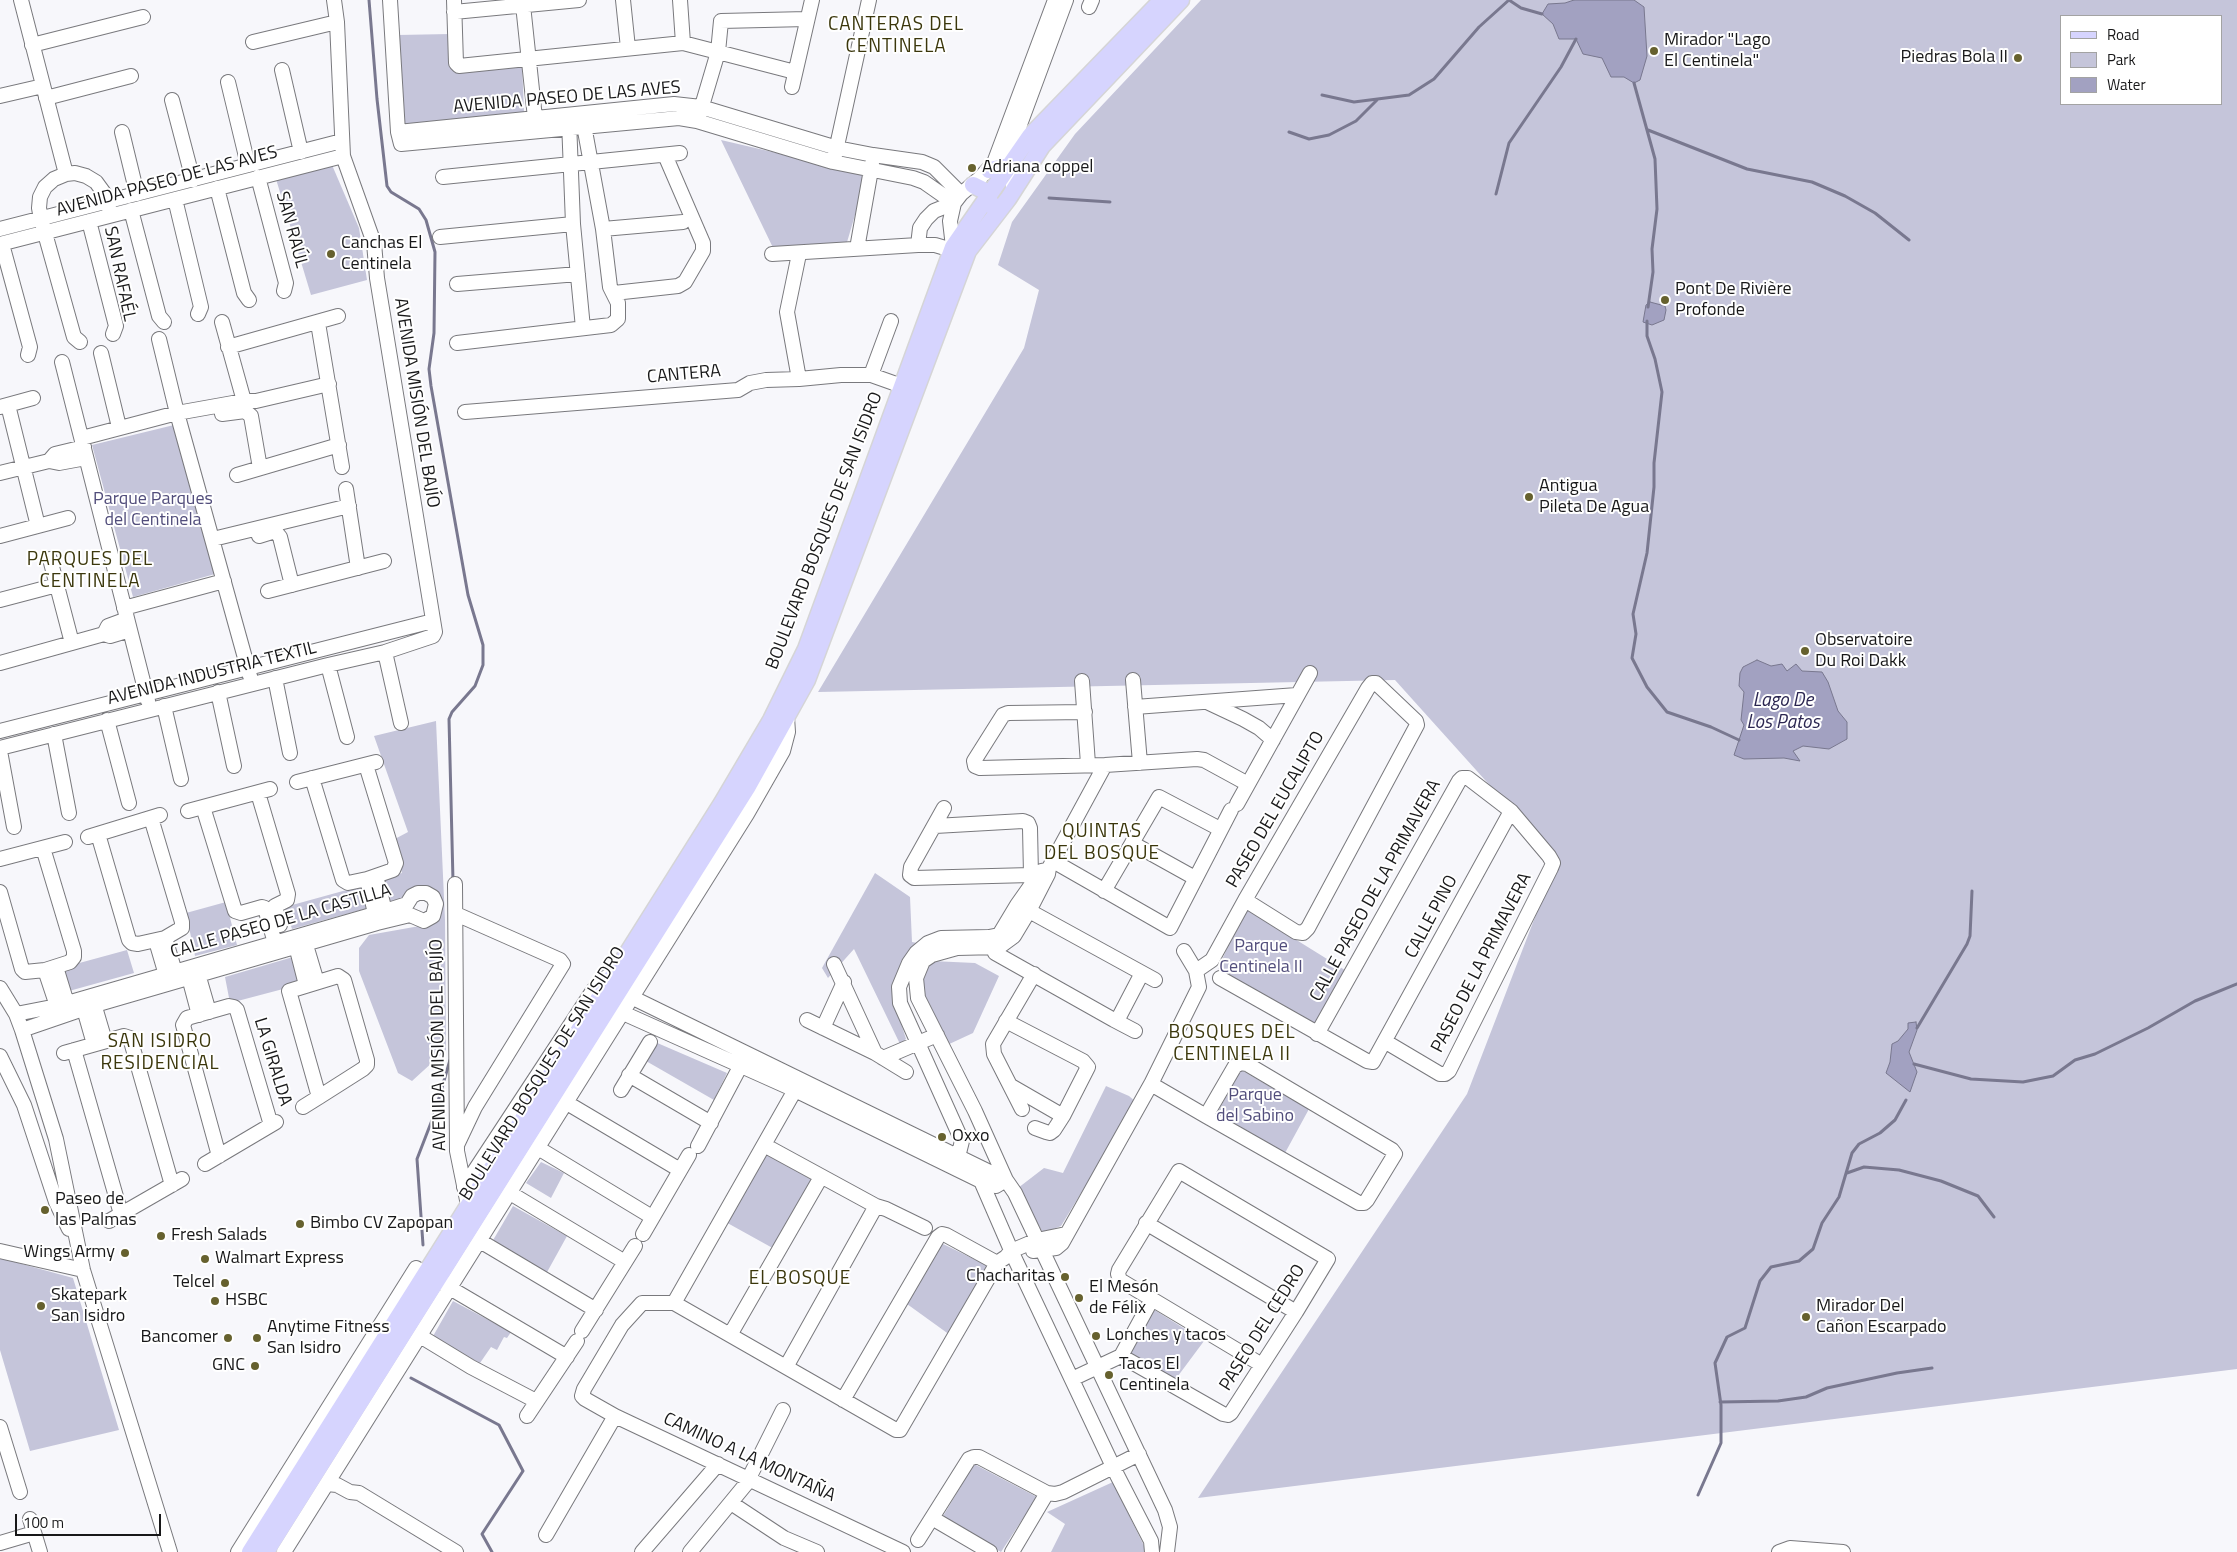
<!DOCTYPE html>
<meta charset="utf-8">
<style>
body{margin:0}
#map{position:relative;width:2237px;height:1552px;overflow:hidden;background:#f7f7fb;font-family:"Titillium Web",sans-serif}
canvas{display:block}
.legend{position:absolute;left:2060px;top:15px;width:162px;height:90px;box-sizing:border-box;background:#fff;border:1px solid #a3a3a3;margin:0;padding:6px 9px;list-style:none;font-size:15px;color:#181819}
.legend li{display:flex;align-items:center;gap:10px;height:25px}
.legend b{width:25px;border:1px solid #a3a3a3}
.scale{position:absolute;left:15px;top:1514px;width:146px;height:22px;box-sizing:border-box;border:2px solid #181819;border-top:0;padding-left:6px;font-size:15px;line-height:18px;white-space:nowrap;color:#181819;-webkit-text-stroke:4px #fff;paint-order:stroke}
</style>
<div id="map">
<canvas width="2237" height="1552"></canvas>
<ul class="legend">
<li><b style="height:6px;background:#d6d4fe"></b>Road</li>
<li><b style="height:14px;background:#c5c5da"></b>Park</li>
<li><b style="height:14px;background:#a2a1c1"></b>Water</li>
</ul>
<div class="scale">100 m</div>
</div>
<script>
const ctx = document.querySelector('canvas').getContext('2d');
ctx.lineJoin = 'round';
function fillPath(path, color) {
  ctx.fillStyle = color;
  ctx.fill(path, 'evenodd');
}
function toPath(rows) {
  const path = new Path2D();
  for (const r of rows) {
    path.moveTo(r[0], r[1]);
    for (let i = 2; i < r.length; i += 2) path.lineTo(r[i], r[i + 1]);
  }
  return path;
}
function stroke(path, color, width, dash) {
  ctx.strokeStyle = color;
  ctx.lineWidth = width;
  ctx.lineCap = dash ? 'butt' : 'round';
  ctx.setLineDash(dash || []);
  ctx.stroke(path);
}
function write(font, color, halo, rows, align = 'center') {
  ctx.font = font + ' "Titillium Web",sans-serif';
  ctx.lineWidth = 4;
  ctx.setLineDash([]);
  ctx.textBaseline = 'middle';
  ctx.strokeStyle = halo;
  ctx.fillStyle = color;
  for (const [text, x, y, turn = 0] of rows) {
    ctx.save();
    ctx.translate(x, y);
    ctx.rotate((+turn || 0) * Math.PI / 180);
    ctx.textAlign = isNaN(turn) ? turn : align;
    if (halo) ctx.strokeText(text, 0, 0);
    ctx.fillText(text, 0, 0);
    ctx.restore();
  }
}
fillPath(toPath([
 [1201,0,2237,0,2237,1369,1198,1498,1467,1094,1557,860,1395,680,818,692,1024,348,1039,290,998,265,1012,222,1075,134],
 [2061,16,2221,16,2221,104,2061,104],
 [450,34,455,68,522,62,524,113,404,127,398,35],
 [721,140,867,174,845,249,777,256],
 [332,165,359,228,367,280,311,295,276,179],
 [174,425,215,574,133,597,92,445],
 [436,721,445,920,446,1050,412,1081,398,1073,359,971,359,948,369,935,431,924,441,902,426,886,400,899,388,902,381,879,402,873,393,840,408,832,374,736],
 [875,873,910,897,912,942,922,944,893,998,906,1039,900,1044,854,949,828,978,822,968],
 [361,886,368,908,292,929,285,907],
 [226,902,237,945,195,956,186,913],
 [1245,908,1348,972,1316,1028,1218,969],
 [127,950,134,973,69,991,61,968],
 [293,957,302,984,230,1003,225,977],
 [932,961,975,963,999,976,973,1033,945,1046,918,991,920,974],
 [655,1042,727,1073,714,1100,646,1061],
 [1241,1070,1309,1109,1285,1153,1217,1113],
 [1106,1086,1129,1096,1136,1102,1061,1226,1043,1233,1018,1188,1044,1168,1063,1173],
 [764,1149,820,1178,778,1251,722,1220],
 [541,1162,564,1173,551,1198,526,1183],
 [513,1206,567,1236,546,1274,492,1242],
 [941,1243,988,1266,950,1335,907,1304],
 [0,1258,73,1278,119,1430,30,1451,0,1350],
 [453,1301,511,1332,507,1338,504,1337,497,1350,491,1347,480,1363,432,1338],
 [1153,1309,1204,1341,1175,1380,1127,1352],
 [974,1464,1037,1497,1001,1552,942,1518],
 [1113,1482,1147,1552,1051,1552,1065,1524,1047,1512]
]), '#c5c5da');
const water = toPath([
 [1574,0,1634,0,1644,7,1647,56,1640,80,1634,83,1624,77,1611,77,1602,58,1583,54,1576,39,1559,39,1553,24,1542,14,1548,4,1565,3,1574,0],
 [1650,302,1665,306,1666,310,1664,320,1652,325,1643,322,1646,305,1650,302],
 [1757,660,1771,666,1782,664,1787,671,1796,664,1802,671,1822,672,1828,682,1838,711,1847,722,1847,739,1829,749,1803,746,1793,751,1800,761,1784,758,1744,759,1734,755,1744,725,1741,720,1744,692,1739,686,1740,673,1743,667,1757,660],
 [1916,1022,1917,1030,1909,1052,1917,1072,1910,1092,1886,1073,1890,1062,1892,1044,1898,1041,1908,1029,1908,1023,1916,1022]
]);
fillPath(water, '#a2a1c1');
stroke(water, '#79788f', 1);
stroke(toPath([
 [369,0,377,99,387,186,391,192,419,209,426,220,435,252,434,333,429,369,431,386,468,595,483,645,483,665,475,686,452,712,449,719,453,881],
 [1509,0,1521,8,1542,14],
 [1634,83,1655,159,1657,209,1652,249,1653,272,1648,307],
 [1322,95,1354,102,1409,95,1434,79,1479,27,1509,0],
 [1648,130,1747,169,1812,182,1845,196,1875,213,1909,240],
 [1289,132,1309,139,1329,135,1356,121,1377,100],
 [1496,194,1509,143,1561,67,1576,39],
 [1049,198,1110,202],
 [1647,321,1647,336,1655,359,1662,392,1654,463,1654,487,1647,553,1633,614,1636,634,1632,658,1647,687,1667,712,1711,727,1739,740],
 [1917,1028,1967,944,1970,936,1972,891],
 [1914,1064,1971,1079,2023,1082,2053,1076,2075,1060,2095,1054,2148,1028,2195,1001,2237,984],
 [1847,1173,1864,1167,1899,1170,1941,1181,1978,1196,1994,1217],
 [423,1245,417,1159,434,1115,450,1060],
 [411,1378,499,1425,523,1471,482,1534,492,1552],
 [1720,1402,1778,1401,1806,1397,1827,1388,1897,1373,1932,1368],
 [1698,1495,1721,1443,1721,1405,1715,1363,1727,1337,1745,1328,1760,1281,1771,1267,1799,1261,1813,1249,1822,1223,1839,1197,1852,1153,1859,1144,1880,1133,1895,1120,1906,1100]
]), '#79788f', 3);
const minor = toPath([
 [21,0,66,174],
 [390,0,398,132,401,144,679,118,697,121,833,162,913,178,924,182,954,203],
 [454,0,456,63,459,66,683,43,795,72],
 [623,0,628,48],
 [680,0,683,43],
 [523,5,535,118],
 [1089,7,1092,0],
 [454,12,579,0],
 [253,42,337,22],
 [32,45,143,17],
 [282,70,301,152],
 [228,82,248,165],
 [792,87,812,0],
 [0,96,43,86],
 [46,98,131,76],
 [172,100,193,180],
 [699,116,718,52,721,21,807,19],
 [569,121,573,224,583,328],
 [122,132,137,194],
 [398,132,674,104,701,107,837,148,873,155,922,162,934,167,961,194],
 [835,155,869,0],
 [258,177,286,283,284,291],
 [443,177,680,153],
 [217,188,244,293,249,300],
 [1014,190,1009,166,1012,146,1066,0],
 [175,199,201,307,198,314],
 [131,210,159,316,164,322],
 [89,221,116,326,113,334],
 [0,229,342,141],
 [603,229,683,222],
 [440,237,573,224],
 [858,243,872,164],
 [0,244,343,156],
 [2,244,30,347,28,355],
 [918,245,920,228,926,219,934,211,954,203],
 [953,247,950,221,954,203,961,194,980,178,994,163,1055,0],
 [772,254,918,245,935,245,952,250],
 [799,254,787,312,799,379],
 [457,284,578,274],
 [614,293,678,286,685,282,703,251,703,243,665,155],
 [222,322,244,401],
 [318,323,342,467],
 [159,339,177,413,250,676],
 [80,342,74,337,41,219,39,208,40,197,45,187,54,179,66,174,75,173,86,176,96,182,104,193,109,208],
 [457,343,611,325,618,319,618,303,610,287,603,229,583,120],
 [228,347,338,316],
 [101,353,119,427],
 [62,362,148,701],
 [871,375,891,321],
 [8,405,38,526],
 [0,407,33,398],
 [465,412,738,390,750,383,766,380,799,379,841,375,871,375,902,386],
 [222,414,245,411,251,416,260,468],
 [82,438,177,413,244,401,256,401,329,384],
 [49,461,55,454,84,447],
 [0,473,49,461,59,463,86,458],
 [237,475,339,445],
 [346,489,358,568],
 [0,536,68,518],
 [259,536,275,531,280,537,292,585],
 [213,539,349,506],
 [50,559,72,643],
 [268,591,384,561],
 [0,600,57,585],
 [124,608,224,581],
 [104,634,108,626,127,619],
 [385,652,401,723],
 [0,663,104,634,110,636,130,630],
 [328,665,347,737],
 [275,678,290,753],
 [1133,680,1140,763],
 [1082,681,1088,764],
 [218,692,234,766],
 [1209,703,1243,719,1259,728,1273,740],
 [164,706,181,779],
 [1135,707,1297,695],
 [1085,712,1008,713,1003,715,974,761,975,766,980,768,1105,765,1197,759,1204,760,1248,784],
 [107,720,129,803],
 [0,731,433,621],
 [54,734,69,813],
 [0,748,328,665,385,652,433,636,435,632,377,278,374,243,343,156,337,22,334,0],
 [0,751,14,827],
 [1105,765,1049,868,1048,874,1029,911,1014,936,999,947,957,948,932,955,923,961,916,978,918,998,975,1111,1006,1180,1015,1193,1165,1510,1170,1527,1167,1552],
 [312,778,343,880,348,883,367,879,393,870,396,863,366,765],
 [297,782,376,762],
 [258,793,288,894,287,900,275,906,280,925],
 [1237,804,1310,673],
 [203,807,235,911,241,913,262,907,265,908,275,943],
 [944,808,911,867,910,875,914,878,1031,875,1043,883],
 [188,811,270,789],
 [935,826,1023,821,1028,823,1030,828,1031,875],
 [98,834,129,940,132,943,138,944,165,938,182,928,182,922,151,818],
 [88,837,160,815],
 [1132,843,1195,878],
 [0,859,65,842],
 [1053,861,1170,928,1231,810],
 [376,876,387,919],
 [367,879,377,922],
 [455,884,457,1151,468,1205],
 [1104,891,1159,797,1220,829],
 [0,892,22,969,25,972,45,970,70,962,74,957,74,951,43,848],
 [1022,907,1155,980],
 [456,914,560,960,563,964,475,1107,457,1145],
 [303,935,317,982],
 [165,938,175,972],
 [294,938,306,985],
 [156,941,166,975],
 [991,944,995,953,1114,1020,1118,1019,1142,973],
 [1184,951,1196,971],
 [1212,960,1245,900,1368,688,1372,683,1376,683,1416,721,1417,725,1308,928,1303,933,1296,932,1245,900],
 [834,964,875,1053],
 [56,967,67,1003],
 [196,967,209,1012],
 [45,970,57,1006],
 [187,970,199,1015],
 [1220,978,1367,1061,1373,1062,1511,811],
 [1199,987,1196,971,1212,960],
 [0,988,16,1014,22,1030,56,1139,83,1270,170,1552],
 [625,994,1006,1180],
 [590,995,623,1013,795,1090,981,1181,996,1186,1006,1180],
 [92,997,105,1041],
 [82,1002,94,1044],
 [16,1014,57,1006,385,911,407,904,412,896,418,893,426,893,433,897,436,904,433,916,424,921,410,915,377,923,95,1005,22,1030],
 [807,1020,875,1053,906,1072],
 [1114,1020,1135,1031],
 [1006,1021,1083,1061,1088,1067,1063,1116,1054,1130,1050,1133,1046,1132,1035,1128],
 [823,1028,844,982],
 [1317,1034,1459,781,1462,778,1468,778,1511,811,1549,856,1553,863,1551,868,1449,1071,1445,1074,1440,1074,1386,1042],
 [74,1050,121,1214],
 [64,1053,124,1036,130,1038,172,1185],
 [0,1056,24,1105,56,1202,69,1229],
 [883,1058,937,1035],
 [629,1075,711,1123],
 [1151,1084,1206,1116,1359,1203,1364,1203,1367,1200,1395,1154,1392,1150,1247,1064,1241,1063,1235,1066,1206,1116],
 [1011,1086,1063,1116],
 [621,1090,650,1042],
 [567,1103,680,1170],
 [303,1107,319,1097,363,1069,367,1065,367,1060,344,980,338,976,289,991,319,1097],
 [1022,1109,994,1054,993,1044,1034,974],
 [764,1145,876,1206,886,1209,925,1228],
 [698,1146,741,1065],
 [538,1148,652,1217],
 [219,1156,183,1025,187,1018,229,1006,234,1007,237,1010,271,1125],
 [958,1157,962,1141,900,1003,899,987,909,963,916,953,928,943,941,938,989,937,999,935,1017,905,1041,871,1046,870],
 [205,1164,276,1122],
 [981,1181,1014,1257,1117,1475,1151,1541,1152,1552],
 [464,1187,590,995,600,981,615,972],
 [510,1193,625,1262],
 [109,1221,182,1179],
 [1146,1223,1296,1312],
 [643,1234,689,1155],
 [480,1241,596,1310],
 [0,1251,83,1270],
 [1033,1251,1056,1248,1062,1243,1151,1084,1199,987],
 [674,1303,799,1083],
 [582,1331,635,1246],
 [730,1335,821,1177],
 [420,1336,471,1367,536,1401],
 [1121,1356,1223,1414,1228,1415,1231,1413,1296,1312,1328,1259,1179,1171,1119,1270,1118,1274,1120,1280,1262,1365],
 [786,1367,876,1206],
 [1072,1379,1121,1356,1152,1299],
 [843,1400,938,1237,942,1234,946,1235,997,1263],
 [527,1416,577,1341],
 [0,1427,20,1492],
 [327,1484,337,1485,350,1492,359,1493,456,1552],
 [731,1503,784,1538,817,1552],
 [932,1518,990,1552],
 [30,1519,40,1552],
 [546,1535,615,1416],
 [918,1540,969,1459,974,1457,979,1457,1047,1493,1055,1494,1063,1492,1139,1454],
 [0,1543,34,1533],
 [238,1552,416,1268,567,1357],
 [284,1552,747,814,783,751,788,732,787,717],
 [642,1552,718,1464],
 [690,1552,746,1484,783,1410],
 [903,1552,615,1416,585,1399,582,1396,584,1389,622,1325,642,1303,674,1303,896,1430,900,1430,997,1263,1006,1257,1011,1251,1037,1240,1066,1234],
 [1012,1552,1047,1493],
 [1779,1552,1790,1548,1843,1552]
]);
const major = toPath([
 [989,170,1009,166],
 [973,185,985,191,992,206],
 [250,1552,722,803,771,720,806,649,953,247,1030,136,1162,0],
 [266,1552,747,788,807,680,968,251,1008,199,1042,146,1181,0]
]);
stroke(minor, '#79797d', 16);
stroke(major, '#d5d5d6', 19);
stroke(minor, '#fff', 14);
stroke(major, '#d6d4fe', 16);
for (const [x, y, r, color] of [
 [1654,51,5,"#66612e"],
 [2018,58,5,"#66612e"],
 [972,168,5,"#66612e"],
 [331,254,5,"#66612e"],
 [1665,300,5,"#66612e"],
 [1529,497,5,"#66612e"],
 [1805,651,5,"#66612e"],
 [942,1137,5,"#66612e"],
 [45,1210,5,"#66612e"],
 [300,1224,5,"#66612e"],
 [161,1236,5,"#66612e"],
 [125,1253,5,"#66612e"],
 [205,1259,5,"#66612e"],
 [1065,1277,5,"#66612e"],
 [225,1283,5,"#66612e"],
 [1079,1298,5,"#66612e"],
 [215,1301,5,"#66612e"],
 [41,1306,5,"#66612e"],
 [1806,1317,5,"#66612e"],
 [1096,1336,5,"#66612e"],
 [228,1338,5,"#66612e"],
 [257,1338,5,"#66612e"],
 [255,1366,5,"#66612e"],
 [1109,1375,5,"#66612e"]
]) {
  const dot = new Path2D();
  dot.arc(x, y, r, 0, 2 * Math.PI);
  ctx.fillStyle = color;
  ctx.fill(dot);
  stroke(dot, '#fff', 2);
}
write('18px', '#181819', '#fff', [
 ["Mirador \"Lago",1664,41],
 ["El Centinela\"",1664,62],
 ["Piedras Bola II",2008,58,"right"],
 ["Adriana coppel",982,168],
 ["Canchas El",341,244],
 ["Centinela",341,265],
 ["Pont De Rivière",1675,290],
 ["Profonde",1675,311],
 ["Antigua",1539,487],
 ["Pileta De Agua",1539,508],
 ["Observatoire",1815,641],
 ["Du Roi Dakk",1815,662],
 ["Oxxo",952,1137],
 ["Paseo de",55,1200],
 ["las Palmas",55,1221],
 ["Bimbo CV Zapopan",310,1224],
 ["Fresh Salads",171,1236],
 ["Wings Army",115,1253,"right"],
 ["Walmart Express",215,1259],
 ["Chacharitas",1055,1277,"right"],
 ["Telcel",215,1283,"right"],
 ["El Mesón",1089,1288],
 ["de Félix",1089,1309],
 ["Skatepark",51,1296],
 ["San Isidro",51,1317],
 ["HSBC",225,1301],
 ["Mirador Del",1816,1307],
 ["Cañon Escarpado",1816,1328],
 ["Anytime Fitness",267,1328],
 ["San Isidro",267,1349],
 ["Lonches y tacos",1106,1336],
 ["Bancomer",218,1338,"right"],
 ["Tacos El",1119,1365],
 ["Centinela",1119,1386],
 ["GNC",245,1366,"right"]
], 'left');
write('18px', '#181819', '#fff', [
 ["AVENIDA PASEO DE LAS AVES",567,98,-5],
 ["AVENIDA PASEO DE LAS AVES",167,182,-15],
 ["SAN RAÚL",291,230,75],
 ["SAN RAFAÉL",119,274,78],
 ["CANTERA",684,375,-5],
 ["AVENIDA MISIÓN DEL BAJÍO",416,403,81],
 ["BOULEVARD BOSQUES DE SAN ISIDRO",825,531,-69],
 ["AVENIDA INDUSTRIA TEXTIL",212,674,-14],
 ["PASEO DEL EUCALIPTO",1276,810,-60],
 ["CALLE PASEO DE LA PRIMAVERA",1376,891,-61],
 ["CALLE PINO",1432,917,-62],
 ["CALLE PASEO DE LA CASTILLA",281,922,-16],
 ["PASEO DE LA PRIMAVERA",1482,963,-63],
 ["AVENIDA MISIÓN DEL BAJÍO",439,1045,-91],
 ["LA GIRALDA",272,1062,73],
 ["BOULEVARD BOSQUES DE SAN ISIDRO",543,1074,-58],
 ["PASEO DEL CEDRO",1263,1328,-58],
 ["CAMINO A LA MONTAÑA",749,1458,25]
]);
write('18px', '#514d7b', '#fff', [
 ["Parque Parques",153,500],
 ["del Centinela",153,521],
 ["Parque",1261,947],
 ["Centinela II",1261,968],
 ["Parque",1255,1096],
 ["del Sabino",1255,1117]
]);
ctx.letterSpacing = '1px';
write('19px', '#3b370c', '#fff', [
 ["CANTERAS DEL",896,25],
 ["CENTINELA",896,47],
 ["PARQUES DEL",90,560],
 ["CENTINELA",90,582],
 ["QUINTAS",1102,832],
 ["DEL BOSQUE",1102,854],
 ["BOSQUES DEL",1232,1033],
 ["CENTINELA II",1232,1055],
 ["SAN ISIDRO",160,1042],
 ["RESIDENCIAL",160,1064],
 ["EL BOSQUE",800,1279]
]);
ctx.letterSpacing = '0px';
write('italic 19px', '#2b2651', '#fff', [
 ["Lago De",1783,701],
 ["Los Patos",1783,723]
]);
</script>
